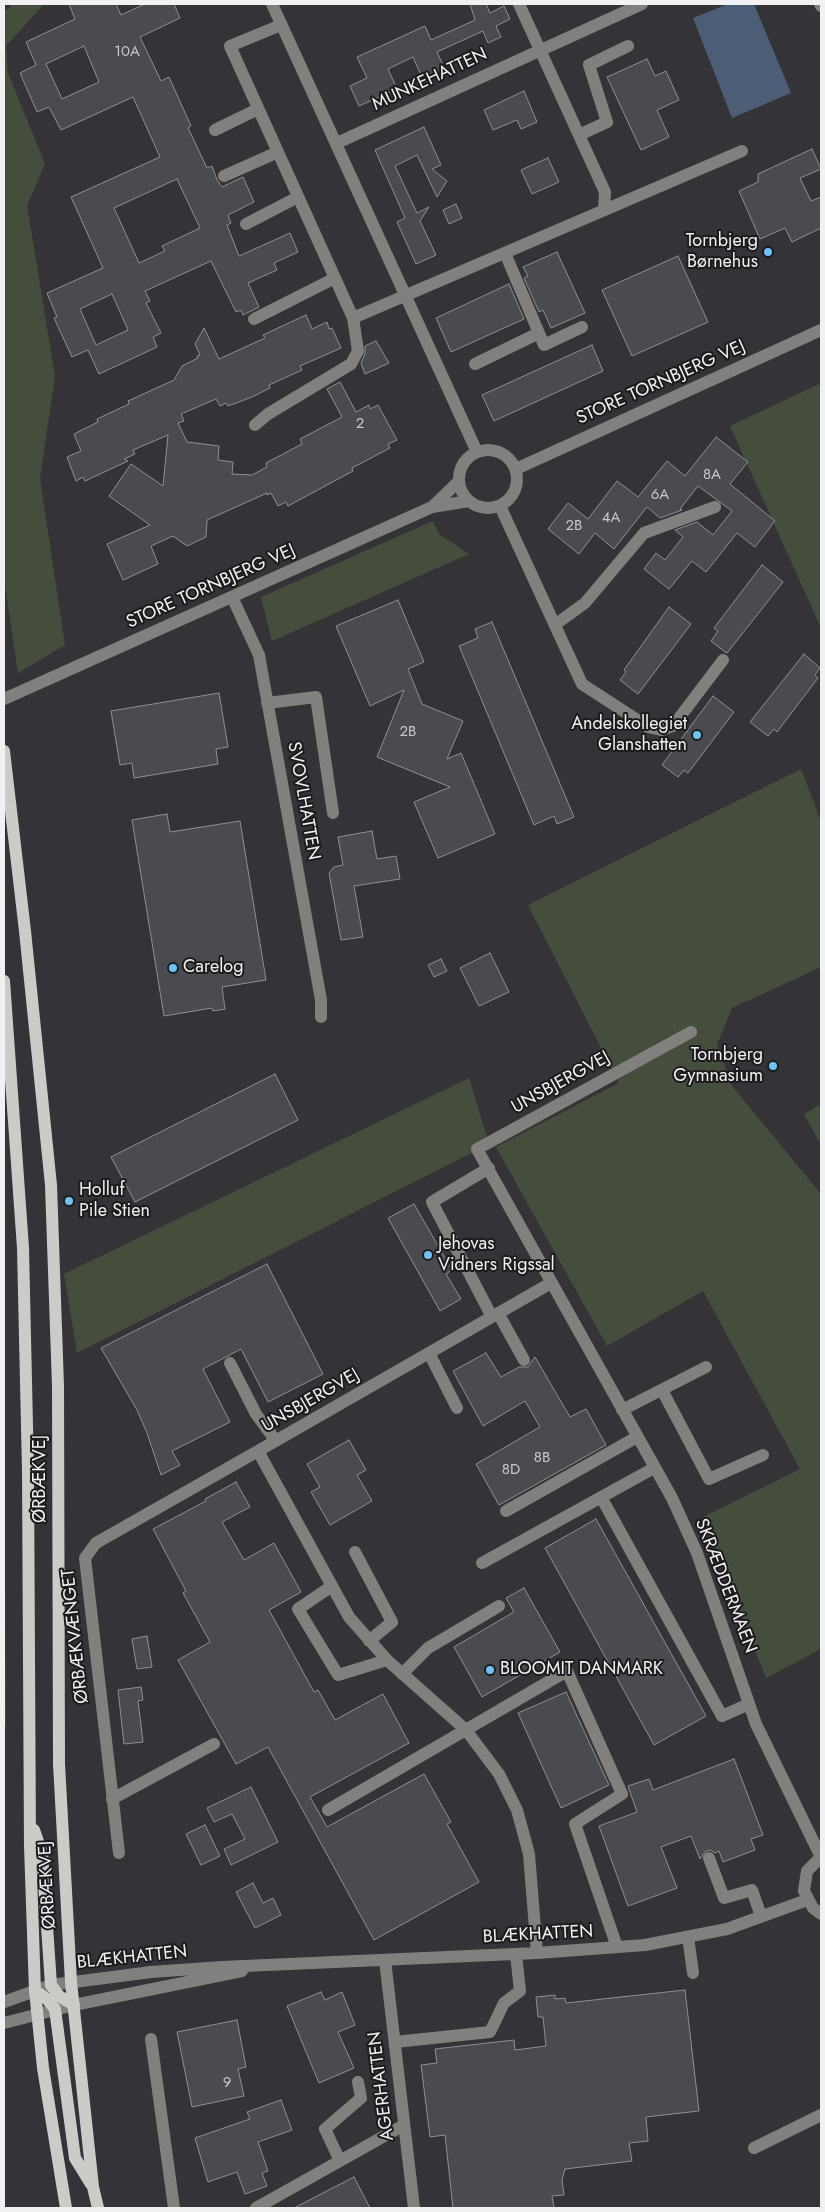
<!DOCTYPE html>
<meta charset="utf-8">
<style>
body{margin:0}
#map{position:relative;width:825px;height:2212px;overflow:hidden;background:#343438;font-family:Jost,sans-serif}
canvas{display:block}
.frame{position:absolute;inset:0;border:5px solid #f1f1f4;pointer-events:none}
</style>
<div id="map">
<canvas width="825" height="2212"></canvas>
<div class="frame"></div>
</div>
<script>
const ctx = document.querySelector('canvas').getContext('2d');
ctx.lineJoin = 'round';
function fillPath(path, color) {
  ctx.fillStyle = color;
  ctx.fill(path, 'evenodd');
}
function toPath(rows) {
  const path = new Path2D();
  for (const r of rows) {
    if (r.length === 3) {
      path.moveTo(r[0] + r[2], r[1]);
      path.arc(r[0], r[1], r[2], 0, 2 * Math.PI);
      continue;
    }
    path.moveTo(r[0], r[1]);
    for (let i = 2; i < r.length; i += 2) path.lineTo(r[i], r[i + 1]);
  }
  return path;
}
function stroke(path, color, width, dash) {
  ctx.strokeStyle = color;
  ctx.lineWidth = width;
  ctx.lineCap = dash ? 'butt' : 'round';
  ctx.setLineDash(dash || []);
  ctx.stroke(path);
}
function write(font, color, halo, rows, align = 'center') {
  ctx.font = font + ' Jost,sans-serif';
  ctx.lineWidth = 4;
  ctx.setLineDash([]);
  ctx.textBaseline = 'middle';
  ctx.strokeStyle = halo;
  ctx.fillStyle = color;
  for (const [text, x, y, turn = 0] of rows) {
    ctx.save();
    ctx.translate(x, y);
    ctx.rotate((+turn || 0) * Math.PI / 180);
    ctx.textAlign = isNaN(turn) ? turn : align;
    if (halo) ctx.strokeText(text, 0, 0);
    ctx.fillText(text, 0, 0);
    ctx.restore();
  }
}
fillPath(toPath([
 [13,4,44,4,6,46,8,73,45,164,27,206,55,376,40,479,65,645,18,673,4,579,4,12],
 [821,383,821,628,730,426],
 [433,521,439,534,469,554,272,641,261,597],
 [801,769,821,821,821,967,732,1008,717,1045,732,1086,821,1194,821,1649,766,1678,703,1517,800,1469,703,1291,607,1346,496,1147,619,1083,528,905],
 [469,1078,489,1144,77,1353,64,1274],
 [821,1104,821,1145,804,1114],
 [4,1446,6,1723,4,1730]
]), '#454e3c');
fillPath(toPath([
 [728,4,754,4,791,93,732,118,693,18]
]), '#4c5e75');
const building = toPath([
 [69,4,116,4,121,15,145,4,174,4,180,18,140,37,161,81,169,77,191,126,188,128,207,168,212,166,217,180,222,187,243,177,254,202,228,215,231,223,227,225,239,256,290,233,298,252,274,263,277,270,248,283,259,307,243,315,241,310,236,312,211,261,145,291,150,301,146,303,161,333,153,337,157,347,99,374,88,350,72,357,54,318,57,317,47,293,103,268,71,197,160,157,133,97,61,130,49,107,37,112,20,73,36,65,26,42,75,19,69,4],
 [84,46,99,82,62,99,46,64,84,46],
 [177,179,200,228,162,246,165,251,139,263,114,208,177,179],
 [112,294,128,330,96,345,80,309,112,294],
 [470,4,486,4,490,13,504,6,510,19,496,26,501,37,488,43,483,31,437,52,446,72,424,82,413,57,388,69,397,89,359,106,350,86,367,78,357,57,425,26,431,40,475,20,470,4],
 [647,59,655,76,666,71,679,100,657,110,669,137,641,150,607,77,647,59],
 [524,91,537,122,521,129,517,120,493,130,484,110,524,91],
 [424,127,441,165,432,169,447,181,437,197,417,155,395,166,417,213,429,207,420,221,436,255,416,264,397,222,405,218,375,150,424,127],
 [812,149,821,169,800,178,811,201,821,197,821,228,792,242,785,228,760,239,739,191,758,182,758,174,812,149],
 [548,158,559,182,532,194,521,170,548,158],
 [456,204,462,218,449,224,443,210,456,204],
 [557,252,585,313,551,328,543,310,539,312,524,278,528,276,523,267,557,252],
 [678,256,708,322,632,356,602,290,678,256],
 [509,284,524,319,451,352,436,318,509,284],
 [306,315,312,329,327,322,329,329,332,328,341,348,300,366,302,370,269,385,270,388,252,397,228,406,226,403,220,406,216,399,181,414,184,421,178,423,187,442,219,446,218,460,233,462,232,474,252,475,267,467,266,463,302,444,300,439,342,417,327,389,340,382,356,412,369,405,370,409,378,405,397,440,388,444,390,448,352,468,353,471,288,506,286,502,278,506,271,493,267,495,267,493,207,520,206,537,187,546,173,536,151,546,158,564,123,580,107,544,150,525,109,496,131,464,163,486,168,435,133,450,135,454,124,459,128,461,85,481,83,477,76,481,67,457,81,451,74,434,98,422,97,419,129,404,128,401,174,380,182,366,198,358,197,356,200,355,195,344,204,328,219,359,265,338,263,335,306,315],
 [376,341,389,363,365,374,361,363,365,354,365,346,376,341],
 [592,345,603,371,494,421,482,395,592,345],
 [716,437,748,462,730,484,775,521,755,547,737,533,706,572,692,561,669,589,644,569,656,553,665,560,683,537,675,530,697,522,713,535,732,511,698,486,680,509,682,510,660,518,647,507,614,549,595,533,579,554,548,529,568,503,588,519,617,481,638,497,667,461,685,476,716,437],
 [762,565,783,582,727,653,725,652,711,641,718,631,714,628,762,565],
 [398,600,424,662,408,669,422,704,463,721,447,759,461,753,495,834,438,858,414,802,450,787,377,757,404,690,370,706,336,626,398,600],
 [669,607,691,624,638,694,620,680,626,672,624,670,669,607],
 [492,622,574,817,557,824,554,816,534,825,459,646,478,638,475,629,492,622],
 [804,654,820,668,815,675,818,678,777,732,774,729,768,736,750,722,804,654],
 [219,693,228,747,216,749,218,764,134,778,132,763,120,765,111,711,219,693],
 [713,696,734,712,688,773,684,770,678,777,662,765,713,696],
 [167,814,170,832,240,821,266,980,222,987,225,1009,213,1011,212,1008,164,1016,132,820,167,814],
 [372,831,377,859,396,856,400,879,354,886,363,937,341,940,329,873,334,867,343,865,338,837,372,831],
 [490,953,509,992,479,1006,460,968,490,953],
 [441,959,447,971,434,977,428,965,441,959],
 [275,1074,298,1120,135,1202,111,1157,275,1074],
 [414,1204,452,1270,446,1274,461,1299,440,1311,388,1218,414,1204],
 [267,1264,323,1374,268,1402,241,1349,203,1369,230,1422,172,1451,180,1465,161,1475,147,1433,137,1410,101,1348,267,1264],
 [486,1353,501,1377,519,1367,528,1367,535,1357,570,1417,586,1409,606,1445,499,1505,476,1464,540,1427,525,1401,483,1426,453,1371,486,1353],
 [349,1440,366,1470,357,1475,372,1501,330,1525,311,1492,320,1487,307,1464,349,1440],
 [236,1482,250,1507,222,1522,244,1560,274,1543,301,1592,269,1610,314,1692,318,1690,335,1720,383,1694,409,1743,310,1797,327,1827,424,1774,451,1822,447,1824,479,1882,374,1940,268,1747,236,1764,178,1660,210,1642,183,1593,186,1591,153,1529,206,1501,205,1499,236,1482],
 [596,1519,706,1716,654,1745,545,1548,596,1519],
 [524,1588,560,1652,482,1697,454,1647,514,1612,506,1598,524,1588],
 [147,1636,152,1667,137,1669,132,1639,147,1636],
 [141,1687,143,1700,138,1701,143,1742,124,1744,118,1690,141,1687],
 [566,1692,609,1785,561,1808,518,1713,566,1692],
 [734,1759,763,1835,751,1839,755,1850,723,1862,719,1851,715,1853,711,1850,706,1851,700,1859,691,1836,661,1847,677,1888,628,1906,599,1826,637,1812,628,1786,649,1779,653,1790,734,1759],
 [251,1787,278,1842,231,1865,224,1849,245,1839,232,1814,214,1822,207,1808,251,1787],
 [205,1825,220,1856,201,1865,186,1834,205,1825],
 [253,1883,263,1903,273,1898,281,1915,255,1928,236,1892,253,1883],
 [685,1990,699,2111,646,2117,648,2141,629,2143,632,2161,565,2169,562,2180,564,2195,552,2196,554,2208,453,2208,445,2135,430,2137,421,2065,437,2063,435,2049,514,2040,515,2050,546,2046,543,2017,538,2017,536,1997,555,1995,555,1999,565,1998,566,2003,685,1990],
 [321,1992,325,2000,342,1992,355,2025,338,2032,354,2068,319,2083,287,2006,321,1992],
 [237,2020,246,2067,238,2069,244,2096,192,2107,177,2032,237,2020],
 [281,2100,292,2130,258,2142,268,2171,262,2173,267,2186,245,2194,237,2172,208,2182,195,2138,250,2119,247,2112,281,2100],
 [354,2177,370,2208,294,2208,354,2177]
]);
fillPath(building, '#4a4b4f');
stroke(building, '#8f8f94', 1);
stroke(toPath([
 [272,4,477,452],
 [519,4,605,192,604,209],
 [820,4,821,6],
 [281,25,230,46,353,318,742,151],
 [215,130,258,109],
 [579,135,607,122,589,65,628,46],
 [337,143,642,4],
 [224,176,278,152],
 [246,224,298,197],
 [505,253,544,345,582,327],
 [254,319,335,278],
 [475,364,539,333],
 [255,425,268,414,351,364,358,351,353,318],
 [488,479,29],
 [516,469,821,330],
 [500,506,582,684,648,727,661,730,673,726,723,660],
 [432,507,459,481],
 [232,597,259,655,321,1000,321,1017],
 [556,624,585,603,644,533,715,507],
 [4,699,432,507,469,501],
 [267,703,316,697,333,813],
 [691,1032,477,1149,672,1498,697,1553,756,1724,821,1857],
 [489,1168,432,1202,492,1317],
 [498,1313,524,1360],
 [429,1353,457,1408],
 [230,1363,256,1414,276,1441],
 [662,1390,709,1479,763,1455],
 [622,1410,706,1367],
 [601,1497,722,1716,749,1704],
 [506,1511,637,1437],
 [355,1552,392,1622,369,1641],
 [482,1563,654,1468],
 [332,1586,298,1609,338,1675,387,1660],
 [402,1674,428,1648,499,1606],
 [112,1799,214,1744],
 [328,1810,567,1671,622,1794,575,1824,617,1947],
 [119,1853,85,1558,96,1543,258,1451],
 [821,1857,807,1871,804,1891,813,1908,821,1914],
 [709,1858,724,1898,752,1890,761,1916],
 [688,1937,693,1973],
 [537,1953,529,1854,517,1810,499,1774,466,1730,387,1660,349,1617,258,1451,551,1283],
 [385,1960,414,2208],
 [4,2002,51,1985,151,1972,222,1967,537,1953,645,1945,727,1929,807,1900],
 [4,2023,74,2005,242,1971],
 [151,2039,174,2208],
 [395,2042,490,2032,504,2003,520,1991,516,1954],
 [754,2148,821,2115],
 [340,2161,325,2129,361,2098,358,2082],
 [256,2208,404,2125]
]), '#81807e', 12);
stroke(toPath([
 [4,751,25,931,51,1185,58,1386,59,1764,71,1982,93,2187,98,2208],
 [4,981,23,1248,28,1471,30,1846,35,1991,43,2068,66,2208],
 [34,1830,42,1853,51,1985,59,1996,74,2005],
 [35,1991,47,1999,55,2009,75,2158,91,2184]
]), '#cdcbc8', 12);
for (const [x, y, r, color] of [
 [768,252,5,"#6fc2f4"],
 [697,735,5,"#6fc2f4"],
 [173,968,5,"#6fc2f4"],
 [773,1066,5,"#6fc2f4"],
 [69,1201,5,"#6fc2f4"],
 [428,1255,5,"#6fc2f4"],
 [490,1670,5,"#6fc2f4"]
]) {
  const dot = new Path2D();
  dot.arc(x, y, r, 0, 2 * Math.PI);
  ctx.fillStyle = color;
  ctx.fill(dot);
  stroke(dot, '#1c1c1e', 2);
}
write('15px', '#c7c8cb', null, [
 ["10A",127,52],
 ["2",360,424],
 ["8A",712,475],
 ["6A",660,495],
 ["4A",611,518],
 ["2B",574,526],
 ["2B",408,732],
 ["8B",542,1458],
 ["8D",511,1470],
 ["9",227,2083]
]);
write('18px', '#f1f1f4', '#1c1c1e', [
 ["MUNKEHATTEN",430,80,-25],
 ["STORE TORNBJERG VEJ",661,383,-24],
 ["STORE TORNBJERG VEJ",211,587,-24],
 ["SVOVLHATTEN",303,801,80],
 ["UNSBJERGVEJ",561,1083,-29],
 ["UNSBJERGVEJ",311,1401,-30],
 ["ØRBÆKVEJ",41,1479,-90],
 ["SKRÆDDERMAEN",725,1586,69],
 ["ØRBÆKVÆNGET",76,1636,-96],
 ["ØRBÆKVEJ",48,1885,-93],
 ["BLÆKHATTEN",538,1935,-3],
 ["BLÆKHATTEN",132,1958,-6],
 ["AGERHATTEN",382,2086,-97]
]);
write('18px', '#f1f1f4', '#1c1c1e', [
 ["Tornbjerg",758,242,"right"],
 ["Børnehus",758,263,"right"],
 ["Andelskollegiet",687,725,"right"],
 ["Glanshatten",687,746,"right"],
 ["Carelog",183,968],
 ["Tornbjerg",763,1056,"right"],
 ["Gymnasium",763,1077,"right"],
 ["Holluf",79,1191],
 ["Pile Stien",79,1212],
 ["Jehovas",438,1245],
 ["Vidners Rigssal",438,1266],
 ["BLOOMIT DANMARK",500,1670]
], 'left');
</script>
